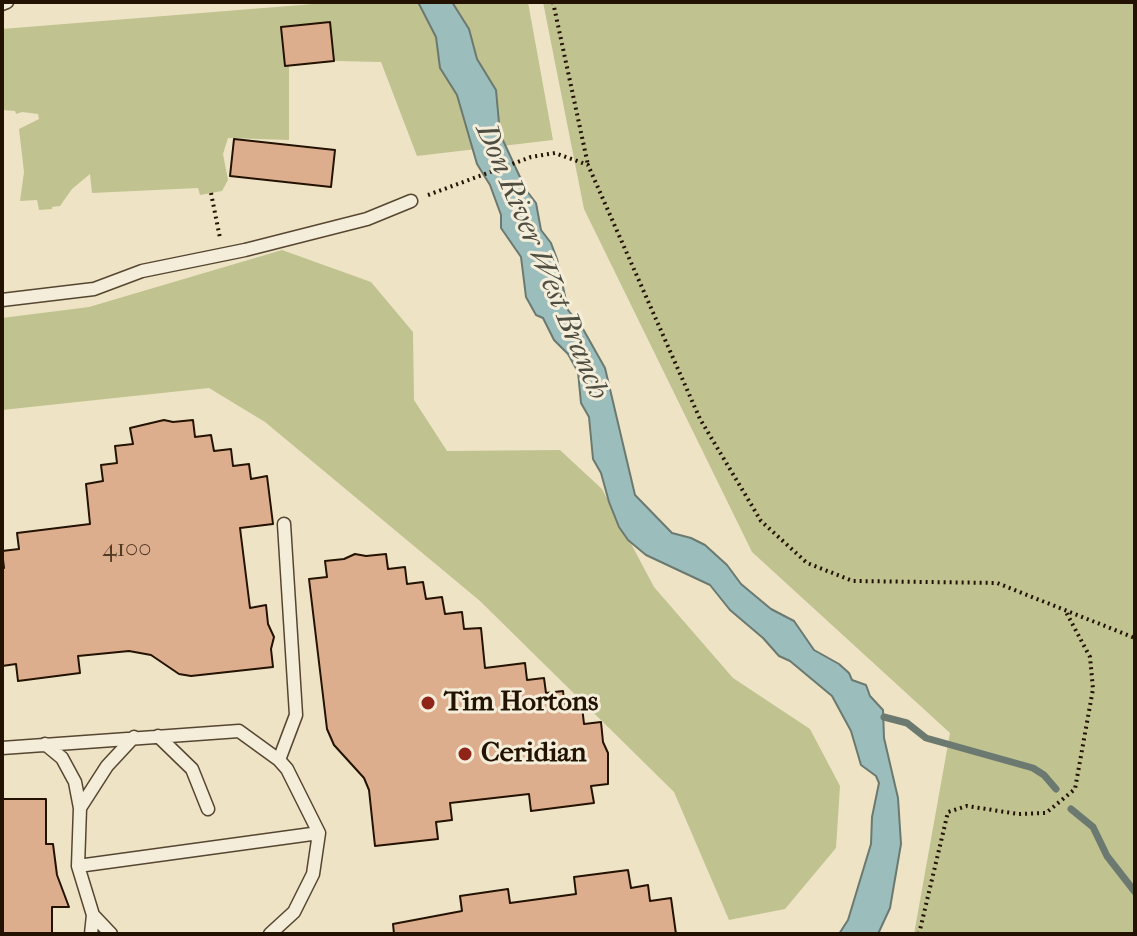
<!DOCTYPE html>
<style>
body{margin:0}
#map{position:relative;width:1137px;height:936px;overflow:hidden;background:#eee4c5;font-family:"IM FELL French Canon",serif}
canvas{display:block}
.frame{position:absolute;inset:0;border:4px solid #231200;pointer-events:none}
</style>
<div id="map">
<canvas width="1137" height="936"></canvas>
<div class="frame"></div>
</div>
<script>
const ctx = document.querySelector('canvas').getContext('2d');
ctx.lineJoin = 'round';
function fillPath(path, color) {
  ctx.fillStyle = color;
  ctx.fill(path, 'evenodd');
}
function toPath(rows) {
  const path = new Path2D();
  for (const r of rows) {
    path.moveTo(r[0], r[1]);
    for (let i = 2; i < r.length; i += 2) path.lineTo(r[i], r[i + 1]);
  }
  return path;
}
function stroke(path, color, width, dash) {
  ctx.strokeStyle = color;
  ctx.lineWidth = width;
  ctx.lineCap = dash ? 'butt' : 'round';
  ctx.setLineDash(dash || []);
  ctx.stroke(path);
}
function write(font, color, halo, rows, align = 'center') {
  ctx.font = font + ' "IM FELL French Canon",serif';
  ctx.lineWidth = 6;
  ctx.setLineDash([]);
  ctx.textBaseline = 'middle';
  ctx.strokeStyle = halo;
  ctx.fillStyle = color;
  for (const [text, x, y, turn = 0] of rows) {
    ctx.save();
    ctx.translate(x, y);
    ctx.rotate((+turn || 0) * Math.PI / 180);
    ctx.textAlign = isNaN(turn) ? turn : align;
    if (halo) ctx.strokeText(text, 0, 0);
    ctx.fillText(text, 0, 0);
    ctx.restore();
  }
}
fillPath(toPath([
 [338,2,528,2,553,140,417,156,381,62,289,60,289,140,228,138,223,154,228,180,222,191,200,195,198,188,92,193,90,174,72,189,60,206,52,207,52,209,39,210,37,200,20,201,24,172,19,129,39,119,38,114,22,112,16,114,15,111,2,110,2,29],
 [543,2,1135,2,1135,934,914,934,950,733,752,552,584,209],
 [282,250,371,282,413,332,414,400,447,451,560,450,602,489,654,587,733,678,810,729,840,786,836,848,785,909,729,920,674,792,480,601,265,422,209,388,2,410,2,318,89,307]
]), '#c0c290');
const water = toPath([
 [418,2,452,2,469,29,477,59,496,90,500,134,526,190,536,203,541,230,551,243,557,259,568,310,583,329,605,368,635,495,672,533,691,538,705,545,727,565,741,584,771,609,794,621,814,650,839,664,849,673,852,680,866,685,870,696,883,710,884,738,898,798,901,844,890,908,878,934,839,934,848,920,871,844,872,817,879,783,876,776,861,765,851,731,832,696,790,661,779,656,763,638,730,610,710,585,646,555,628,540,619,527,609,502,601,473,593,459,589,417,581,403,578,372,568,354,554,340,543,318,536,315,526,297,521,257,501,228,501,215,490,185,477,164,457,95,440,68,436,37,418,2]
]);
fillPath(water, '#9bbdbb');
stroke(water, '#6b7970', 2);
stroke(toPath([
 [884,717,907,723,926,738,1033,768,1044,775,1056,789],
 [1071,809,1093,827,1107,856,1135,892]
]), '#6b7970', 7);
const building = toPath([
 [330,22,334,61,285,66,281,27,330,22],
 [234,139,335,150,331,187,230,176,234,139],
 [164,420,173,422,193,420,195,437,211,435,214,451,231,449,233,466,249,464,251,479,267,476,273,524,240,528,250,608,266,605,268,624,274,637,271,649,273,667,191,676,179,674,151,655,129,651,78,656,80,673,18,681,16,664,2,666,2,568,4,568,2,551,19,549,17,533,90,524,86,484,103,481,101,465,117,463,115,446,133,444,130,428,164,420],
 [355,554,366,556,386,554,388,569,405,567,407,584,423,582,426,599,442,597,445,614,462,612,464,629,481,628,485,668,525,663,527,680,544,678,546,693,563,691,565,708,582,706,584,724,601,722,603,742,608,753,608,784,591,786,594,803,531,811,529,794,450,803,452,820,436,822,438,839,375,846,369,790,364,778,334,745,327,729,309,579,327,577,325,561,344,559,355,554],
 [2,799,46,799,46,844,53,844,57,875,69,907,52,907,52,934,2,934,2,799],
 [628,870,631,888,648,885,650,901,671,898,676,934,394,934,393,924,462,911,460,896,508,889,510,903,576,894,574,877,628,870]
]);
fillPath(building, '#ddae8e');
stroke(building, '#231200', 2);
const service = toPath([
 [2,4,7,2],
 [2,300,94,289,142,271,245,250,367,219,411,201],
 [158,736,192,769,208,809],
 [45,744,62,758,75,782,80,808,78,866,93,915,91,934],
 [2,748,239,731,279,760,287,769,319,833,313,874,294,912,270,934],
 [279,760,296,715,284,524],
 [80,808,107,766,134,737],
 [78,866,319,833],
 [93,915,111,934]
]);
stroke(service, '#564631', 15);
stroke(toPath([
 [553,2,588,165],
 [211,193,220,238],
 [428,195,531,157,555,153,588,165,700,419,761,521,807,563,853,581,997,583,1135,638],
 [919,934,948,812,967,806,1018,814,1046,813,1075,789,1093,689,1090,657,1066,612]
]), '#231200', 4, [2, 4]);
stroke(service, '#f4edd9', 12);
for (const [x, y, r, color] of [
 [428,703,8,"#8f2418"],
 [465,754,8,"#8f2418"]
]) {
  const dot = new Path2D();
  dot.arc(x, y, r, 0, 2 * Math.PI);
  ctx.fillStyle = color;
  ctx.fill(dot);
  stroke(dot, '#f4edd9', 3);
}
write('24px', '#523924', null, [
 ["4100",127,550]
]);
write('bold 28px', '#231200', '#f4edd9', [
 ["Tim Hortons",444,703],
 ["Ceridian",481,754]
], 'left');
write('italic 30px', '#4d4e41', '#f4edd9', [
 ["Don River West Branch",541,262,67]
]);
</script>
